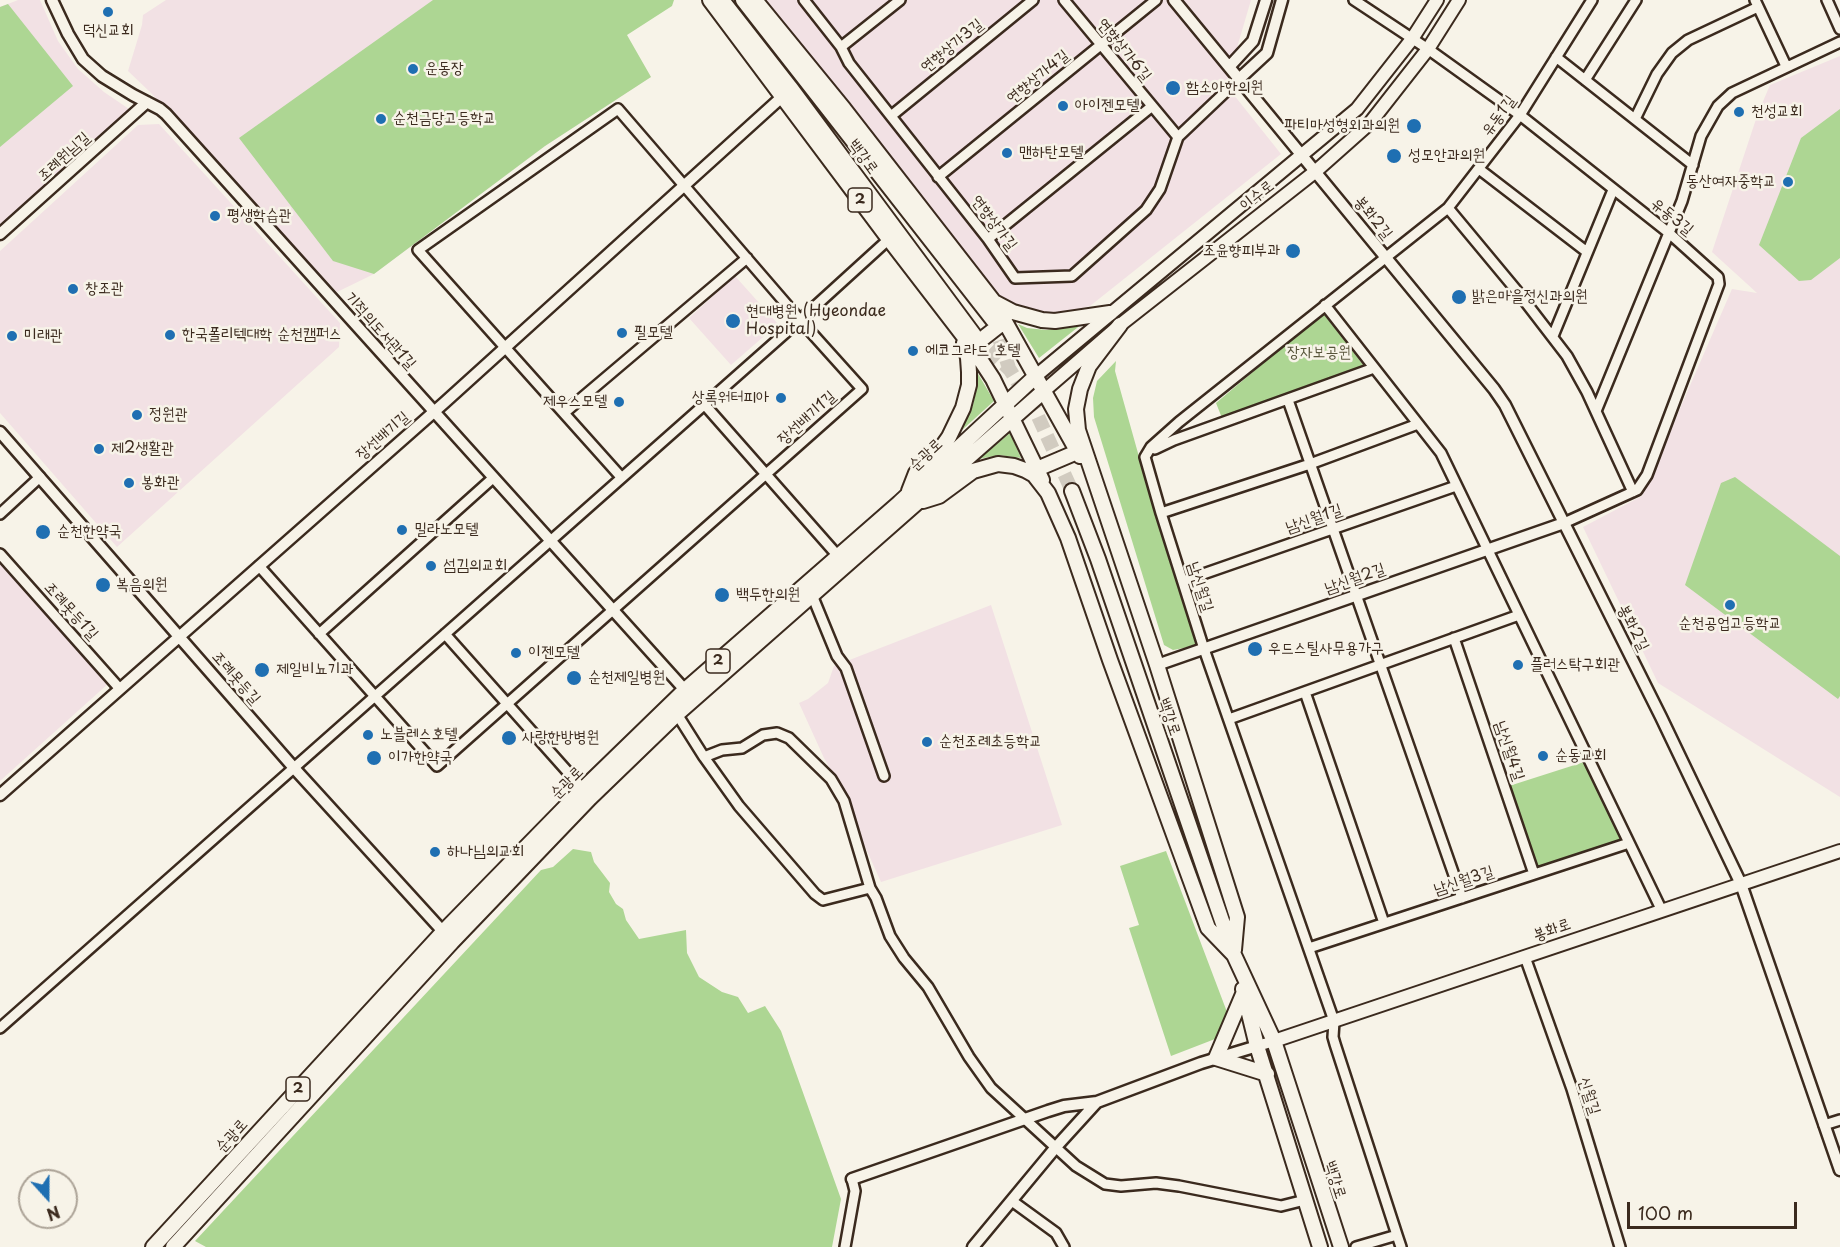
<!DOCTYPE html>
<meta charset="utf-8">
<style>
body{margin:0}
#map{position:relative;width:1840px;height:1247px;overflow:hidden;background:#f7f3e8;font-family:"Playpen Sans",sans-serif}
canvas{display:block}
.north{position:absolute;left:18px;top:1169px;width:60px;height:60px;box-sizing:border-box;background:#f7f3e8;border:2px solid #aca397;border-radius:50%;rotate:159deg;font-size:16px;font-weight:700;line-height:24px;text-align:center;color:#3b2a1e}
.north::after{content:'';display:block;margin:auto;width:21px;height:27px;background:#1f6fb2;clip-path:polygon(50% 0,100% 100%,50% 72%,0 100%)}
.scale{position:absolute;left:1627px;top:1202px;width:170px;height:27px;box-sizing:border-box;border:3px solid #3b2a1e;border-top:0;padding-left:8px;font-size:18px;line-height:21px;white-space:nowrap;color:#3b2a1e;-webkit-text-stroke:4px #f7f3e8;paint-order:stroke}
</style>
<div id="map">
<canvas width="1840" height="1247"></canvas>
<div class="north">N</div>
<div class="scale">100 m</div>
</div>
<script>
const ctx = document.querySelector('canvas').getContext('2d');
ctx.lineJoin = 'round';
function fillPath(path, color) {
  ctx.fillStyle = color;
  ctx.fill(path, 'evenodd');
}
function toPath(rows) {
  const path = new Path2D();
  for (const r of rows) {
    path.moveTo(r[0], r[1]);
    for (let i = 2; i < r.length; i += 2) path.lineTo(r[i], r[i + 1]);
  }
  return path;
}
function stroke(path, color, width, dash) {
  ctx.strokeStyle = color;
  ctx.lineWidth = width;
  ctx.lineCap = dash ? 'butt' : 'round';
  ctx.setLineDash(dash || []);
  ctx.stroke(path);
}
function write(font, color, halo, rows, align = 'center') {
  ctx.font = font + ' "Playpen Sans","Poor Story",sans-serif';
  ctx.lineWidth = 5;
  ctx.setLineDash([]);
  ctx.textBaseline = 'middle';
  ctx.strokeStyle = halo;
  ctx.fillStyle = color;
  for (const [text, x, y, turn = 0] of rows) {
    ctx.save();
    ctx.translate(x, y);
    ctx.rotate((+turn || 0) * Math.PI / 180);
    ctx.textAlign = isNaN(turn) ? turn : align;
    if (halo) ctx.strokeText(text, 0, 0);
    ctx.fillText(text, 0, 0);
    ctx.restore();
  }
}
fillPath(toPath([
 [18,0,40,0,58,41,78,69,104,92,129,109,0,227,0,7],
 [166,0,605,0,651,77,545,146,374,274,337,292,150,92,128,71,142,25,143,15],
 [762,0,1251,0,1226,85,1281,154,1090,306,1062,314,1026,311,999,297,848,101],
 [1840,56,1840,797,1658,683,1583,527,1642,496,1732,289,1757,293,1712,252,1758,113,1770,85],
 [159,124,340,323,339,347,117,547,0,413,0,251,138,125],
 [735,276,778,324,731,365,689,318],
 [0,563,109,683,0,781],
 [991,605,1062,825,881,882,854,822,842,790,824,758,799,703,808,699,828,683,834,666]
]), '#f2e1e4');
fillPath(toPath([
 [433,0,674,0,672,6,627,35,651,77,545,146,374,274,333,261,239,138],
 [8,4,73,86,0,147,0,7],
 [1840,109,1840,258,1811,280,1799,281,1759,245,1801,138],
 [1323,313,1364,366,1222,418,1216,403],
 [1018,324,1027,328,1046,330,1082,324,1039,358],
 [1116,361,1115,371,1143,471,1196,644,1184,648,1173,650,1164,645,1094,417,1093,398,1097,381],
 [977,372,994,401,962,430,973,405,977,387],
 [1010,433,1021,458,999,455,979,459],
 [1735,477,1840,556,1840,696,1838,699,1685,585,1721,483],
 [1584,762,1622,841,1537,869,1509,786],
 [573,849,591,852,594,862,610,883,609,892,616,904,623,909,626,920,639,939,686,930,687,953,699,977,722,992,738,997,748,1013,765,1006,781,1031,841,1199,832,1247,206,1247,195,1241,541,870,553,867],
 [1166,851,1227,1012,1215,1039,1171,1056,1129,928,1139,925,1120,866]
]), '#add693');
stroke(toPath([
 [993,320,1009,368],
 [974,335,1010,370,1036,412,1072,491]
]), '#d1cbc0', 14, [14, 7]);
const minor = toPath([
 [804,0,841,47,849,63,988,239,1015,278,1072,276,1146,210,1160,189,1178,137],
 [1064,0,1178,137,1239,79],
 [1354,0,1428,49,1520,115,1669,233,1718,277,1719,284,1647,475,1637,490,1564,523],
 [1755,0,1786,66],
 [1827,0,1840,29],
 [841,47,900,0],
 [1556,57,1693,165],
 [1585,80,1636,0],
 [891,116,1033,0],
 [1635,119,1657,74,1672,53,1688,40,1758,7],
 [1479,169,1587,252],
 [938,177,1156,0],
 [1448,208,1517,291,1567,356,1587,392,1633,492],
 [988,239,1151,107],
 [1325,305,1441,453,1662,911],
 [1553,336,1613,190],
 [1288,400,1462,898],
 [704,404,838,556],
 [1596,411,1682,201,1701,136,1718,106,1732,93,1840,42],
 [564,413,747,258],
 [1155,449,1174,440,1374,368],
 [1161,513,1310,464,1418,424],
 [0,514,40,477],
 [0,554,120,689],
 [259,566,437,766,862,389,800,320,889,239],
 [1183,581,1456,486],
 [812,595,837,656,846,668,884,776],
 [319,634,493,478],
 [445,634,583,789],
 [1454,638,1534,874],
 [1305,692,1384,923],
 [675,711,704,757,722,750,742,748,763,735,777,733,789,738,831,779,844,801,870,888,876,898,890,936,904,958,928,987,969,1057,991,1088,1076,1166,1105,1184,1121,1186,1156,1183,1179,1186,1281,1206,1305,1200],
 [1229,719,1519,615],
 [704,757,739,806,815,894,823,900,870,888],
 [1309,948,1629,843],
 [1525,957,1572,1089,1620,1247],
 [0,1028,800,320,618,109,418,250,621,477],
 [1824,1125,1840,1120],
 [1012,1201,1056,1233,1064,1247],
 [1397,1235,1335,1044,1333,1037,1334,1021,1204,649,1161,513,1145,457,1151,447,1179,422,1448,208,1520,115,1592,0],
 [845,1247,855,1191,852,1179],
 [1356,1247,1397,1235,1401,1247]
]);
const tertiary = toPath([
 [52,0,68,34,83,59,102,76,133,95,160,109,166,114,685,690],
 [1174,0,1494,389,1505,405,1661,717,1741,884,1840,1170],
 [1229,67,1253,41,1266,0],
 [1239,79,1267,53,1282,0],
 [0,234,147,102],
 [0,432,294,768,448,937],
 [1157,665,1564,523],
 [0,795,444,403,783,96],
 [852,1179,1048,1111,1064,1106,1097,1102,1201,1063,1274,1041],
 [973,1247,1056,1147,1097,1102]
]);
const secondary = toPath([
 [1037,375,1357,109,1412,39,1437,0],
 [1045,390,1120,325,1316,171,1370,123,1428,49,1459,0],
 [1274,1041,1840,851]
]);
const primary = toPath([
 [710,0,889,239,972,347,993,379,1042,480],
 [722,0,790,87,974,335],
 [743,0,993,320],
 [755,0,844,109,994,302,1080,456],
 [994,302,1013,312,1042,320,1055,321,1110,313],
 [1120,325,1089,366,1080,389,1076,409,1078,430,1157,665,1237,917,1234,950],
 [972,347,1005,321],
 [1037,469,1077,452],
 [909,491,916,473,942,447,949,437,963,408,969,385,969,372,968,358,964,343],
 [1072,491,1098,559,1232,950],
 [923,501,939,496,973,471,998,464,1014,466,1025,470,1034,475,1048,493,1068,538,1110,660,1208,928,1234,955,1274,1041,1341,1247],
 [1243,989,1257,1046,1320,1247],
 [1244,992,1216,1058,1267,1074],
 [153,1247,443,932,583,789,685,690,899,503,1037,375],
 [173,1247,452,942,590,798,677,714,1045,390]
]);
stroke(minor, '#3b2a1e', 14);
stroke(tertiary, '#3b2a1e', 15);
stroke(secondary, '#3b2a1e', 16);
stroke(primary, '#3b2a1e', 18);
stroke(minor, '#f7f3e8', 9);
stroke(tertiary, '#f7f3e8', 10);
stroke(secondary, '#f7f3e8', 12);
stroke(primary, '#f7f3e8', 14);
for (const [x, y, r, color] of [
 [108,12,6,"#1f6fb2"],
 [413,69,6,"#1f6fb2"],
 [1173,88,8,"#1f6fb2"],
 [1063,106,6,"#1f6fb2"],
 [1739,112,6,"#1f6fb2"],
 [381,119,6,"#1f6fb2"],
 [1414,126,8,"#1f6fb2"],
 [1007,153,6,"#1f6fb2"],
 [1394,156,8,"#1f6fb2"],
 [1788,182,6,"#1f6fb2"],
 [215,216,6,"#1f6fb2"],
 [1293,251,8,"#1f6fb2"],
 [73,289,6,"#1f6fb2"],
 [1459,297,8,"#1f6fb2"],
 [733,321,8,"#1f6fb2"],
 [622,333,6,"#1f6fb2"],
 [170,335,6,"#1f6fb2"],
 [12,336,6,"#1f6fb2"],
 [913,351,6,"#1f6fb2"],
 [781,398,6,"#1f6fb2"],
 [619,402,6,"#1f6fb2"],
 [137,415,6,"#1f6fb2"],
 [99,449,6,"#1f6fb2"],
 [129,483,6,"#1f6fb2"],
 [402,530,6,"#1f6fb2"],
 [43,532,8,"#1f6fb2"],
 [431,566,6,"#1f6fb2"],
 [103,585,8,"#1f6fb2"],
 [722,595,8,"#1f6fb2"],
 [1730,605,6,"#1f6fb2"],
 [1255,649,8,"#1f6fb2"],
 [516,653,6,"#1f6fb2"],
 [1518,665,6,"#1f6fb2"],
 [262,670,8,"#1f6fb2"],
 [574,678,8,"#1f6fb2"],
 [368,735,6,"#1f6fb2"],
 [509,738,8,"#1f6fb2"],
 [927,742,6,"#1f6fb2"],
 [1543,756,6,"#1f6fb2"],
 [374,758,8,"#1f6fb2"],
 [435,852,6,"#1f6fb2"]
]) {
  const dot = new Path2D();
  dot.arc(x, y, r, 0, 2 * Math.PI);
  ctx.fillStyle = color;
  ctx.fill(dot);
  stroke(dot, '#f7f3e8', 2);
}
for (const [x, y, w] of [
 [860,200,24],
 [718,661,24],
 [298,1089,24]
]) {
  const box = new Path2D();
  box.roundRect(x - w / 2, y - 12, w, 24, 4.5);
  ctx.fillStyle = '#f7f3e8';
  ctx.fill(box);
  stroke(box, '#3b2a1e', 1.5);
}
write('bold 15px', '#3b2a1e', null, [
 ["2",860,200],
 ["2",718,661],
 ["2",298,1089]
]);
write('16px', '#3b2a1e', '#f7f3e8', [
 ["덕신교회",108,31,"center"],
 ["운동장",425,69],
 ["함소아한의원",1186,88],
 ["아이젠모텔",1075,106],
 ["천성교회",1751,112],
 ["순천금당고등학교",393,119],
 ["파티마성형외과의원",1400,126,"right"],
 ["맨하탄모텔",1019,153],
 ["성모안과의원",1408,156],
 ["동산여자중학교",1776,182,"right"],
 ["평생학습관",227,216],
 ["조윤향피부과",1280,251,"right"],
 ["창조관",85,289],
 ["밝은마을정신과의원",1472,297],
 ["현대병원 (Hyeondae",746,312],
 ["Hospital)",746,330],
 ["필모텔",634,333],
 ["한국폴리텍대학 순천캠퍼스",182,335],
 ["미래관",24,336],
 ["에코그라드 호텔",925,351],
 ["상록워터피아",769,398,"right"],
 ["제우스모텔",607,402,"right"],
 ["정원관",149,415],
 ["제2생활관",111,449],
 ["봉화관",141,483],
 ["밀라노모텔",414,530],
 ["순천한약국",57,532],
 ["섬김의교회",443,566],
 ["복음의원",116,585],
 ["백두한의원",736,595],
 ["순천공업고등학교",1730,624,"center"],
 ["우드스틸사무용가구",1268,649],
 ["이젠모텔",528,653],
 ["플러스탁구회관",1530,665],
 ["제일비뇨기과",276,670],
 ["순천제일병원",588,678],
 ["노블레스호텔",380,735],
 ["사랑한방병원",522,738],
 ["순천조례초등학교",939,742],
 ["순동교회",1555,756],
 ["이가한약국",388,758],
 ["하나님의교회",447,852]
], 'left');
write('16px', '#3b2a1e', '#f7f3e8', [
 ["연향상가3길",952,46,-39],
 ["연향상가6길",1124,50,51],
 ["연향상가4길",1038,77,-39],
 ["유동1길",1499,116,-54],
 ["조례원님길",64,157,-42],
 ["백강로",863,157,54],
 ["이수로",1257,196,-38],
 ["유동3길",1672,217,39],
 ["봉화2길",1373,218,51],
 ["연향상가길",994,223,53],
 ["기적의도서관1길",380,331,48],
 ["장선배기1길",807,418,-42],
 ["장선배기길",383,436,-41],
 ["순광로",926,455,-43],
 ["남신월1길",1314,519,-19],
 ["남신월2길",1355,579,-19],
 ["남신월길",1200,587,72],
 ["조례못등1길",71,611,48],
 ["봉화2길",1633,628,63],
 ["조례못등길",236,678,49],
 ["백강로",1169,717,71],
 ["남신월4길",1509,751,71],
 ["순광로",567,783,-45],
 ["남신월3길",1464,881,-18],
 ["봉화로",1552,930,-19],
 ["신월길",1589,1096,72],
 ["순광로",232,1136,-48],
 ["백강로",1335,1180,72]
]);
write('16px', '#58553b', '#f7f3e8', [
 ["장자보공원",1319,353]
]);
</script>
